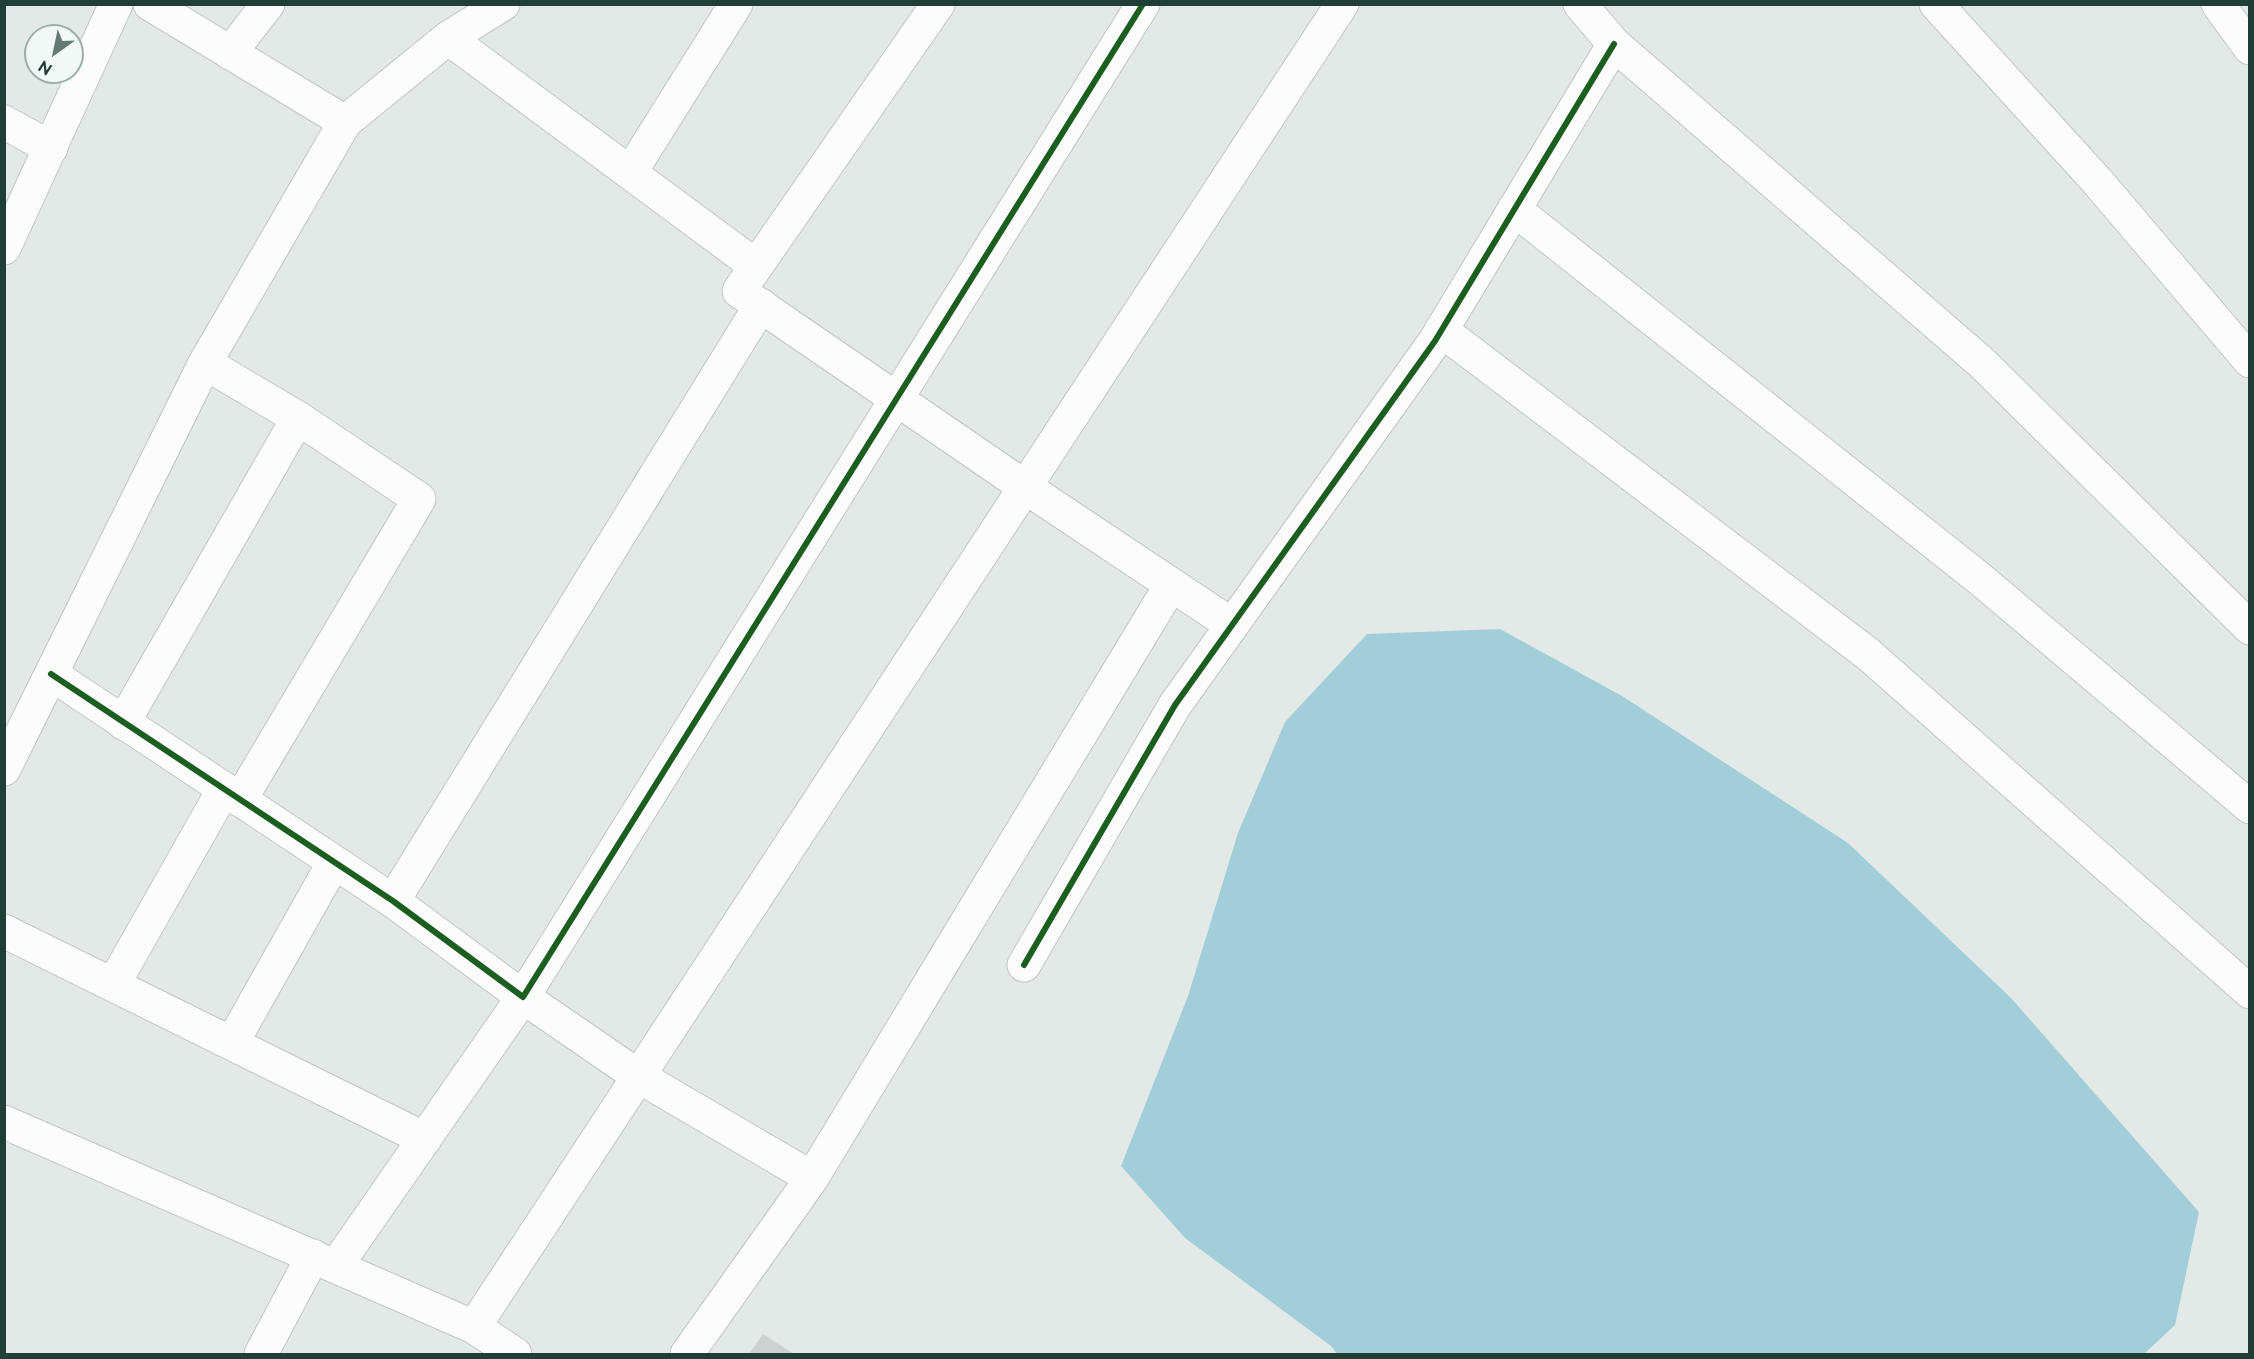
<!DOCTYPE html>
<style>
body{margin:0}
#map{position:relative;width:2254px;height:1359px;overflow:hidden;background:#e3e9e6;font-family:Raleway,sans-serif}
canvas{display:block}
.frame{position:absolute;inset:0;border:6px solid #203d36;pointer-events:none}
.north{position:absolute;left:24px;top:24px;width:60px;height:60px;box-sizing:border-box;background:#f1f8f5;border:2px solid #9dada9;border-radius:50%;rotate:213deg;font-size:16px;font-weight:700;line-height:24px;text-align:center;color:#203d36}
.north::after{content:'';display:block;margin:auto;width:21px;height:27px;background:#647974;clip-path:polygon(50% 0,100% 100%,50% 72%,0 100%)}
</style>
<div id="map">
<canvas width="2254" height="1359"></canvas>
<div class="frame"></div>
<div class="north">N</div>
</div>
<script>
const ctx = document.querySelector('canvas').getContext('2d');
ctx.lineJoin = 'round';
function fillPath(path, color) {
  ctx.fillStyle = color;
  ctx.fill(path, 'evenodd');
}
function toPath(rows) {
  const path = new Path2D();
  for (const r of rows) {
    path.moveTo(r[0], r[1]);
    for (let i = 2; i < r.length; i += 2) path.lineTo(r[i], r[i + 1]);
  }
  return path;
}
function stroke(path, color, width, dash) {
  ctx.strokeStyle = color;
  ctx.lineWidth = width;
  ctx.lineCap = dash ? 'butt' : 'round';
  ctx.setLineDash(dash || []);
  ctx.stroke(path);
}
fillPath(toPath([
 [1500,629,1622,696,1848,843,2011,998,2199,1212,2175,1325,2144,1354,1337,1354,1331,1346,1185,1238,1121,1166,1188,996,1238,833,1285,722,1367,634]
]), '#a2ced9');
fillPath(toPath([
 [763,1334,794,1354,749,1354]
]), '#cdd2d0');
const minor = toPath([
 [938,4,739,291,1025,487,1232,625],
 [1580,4,1614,44,1982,363,2250,628],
 [1936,4,2097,181,2250,361],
 [2218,4,2250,48],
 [448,38,503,4],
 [230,53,268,4],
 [4,122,51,148],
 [345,122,448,38,756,266],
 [630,173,736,4],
 [1514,209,1980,579,2250,807],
 [4,248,116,4],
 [1441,330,1868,654,2250,992],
 [205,363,298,418],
 [51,674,393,901,523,997,1143,4],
 [123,723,298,418,419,499,240,800],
 [4,769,205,363,345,122,150,4],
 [393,901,761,305],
 [4,931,425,1139],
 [1024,965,1175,705,1435,341,1614,44],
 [113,985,224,789],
 [232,1043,334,862],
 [4,1122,474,1327,515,1354],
 [336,1266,523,997,638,1076,812,1178],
 [474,1327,1342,4],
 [261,1354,313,1256],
 [687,1354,812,1178,1171,585]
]);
stroke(minor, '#c0c6c3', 35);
stroke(minor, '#fbfcfb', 33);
stroke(toPath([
 [51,674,393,901,523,997,1143,4],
 [1024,965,1175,705,1435,341,1614,44]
]), '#1b5e20', 6);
</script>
